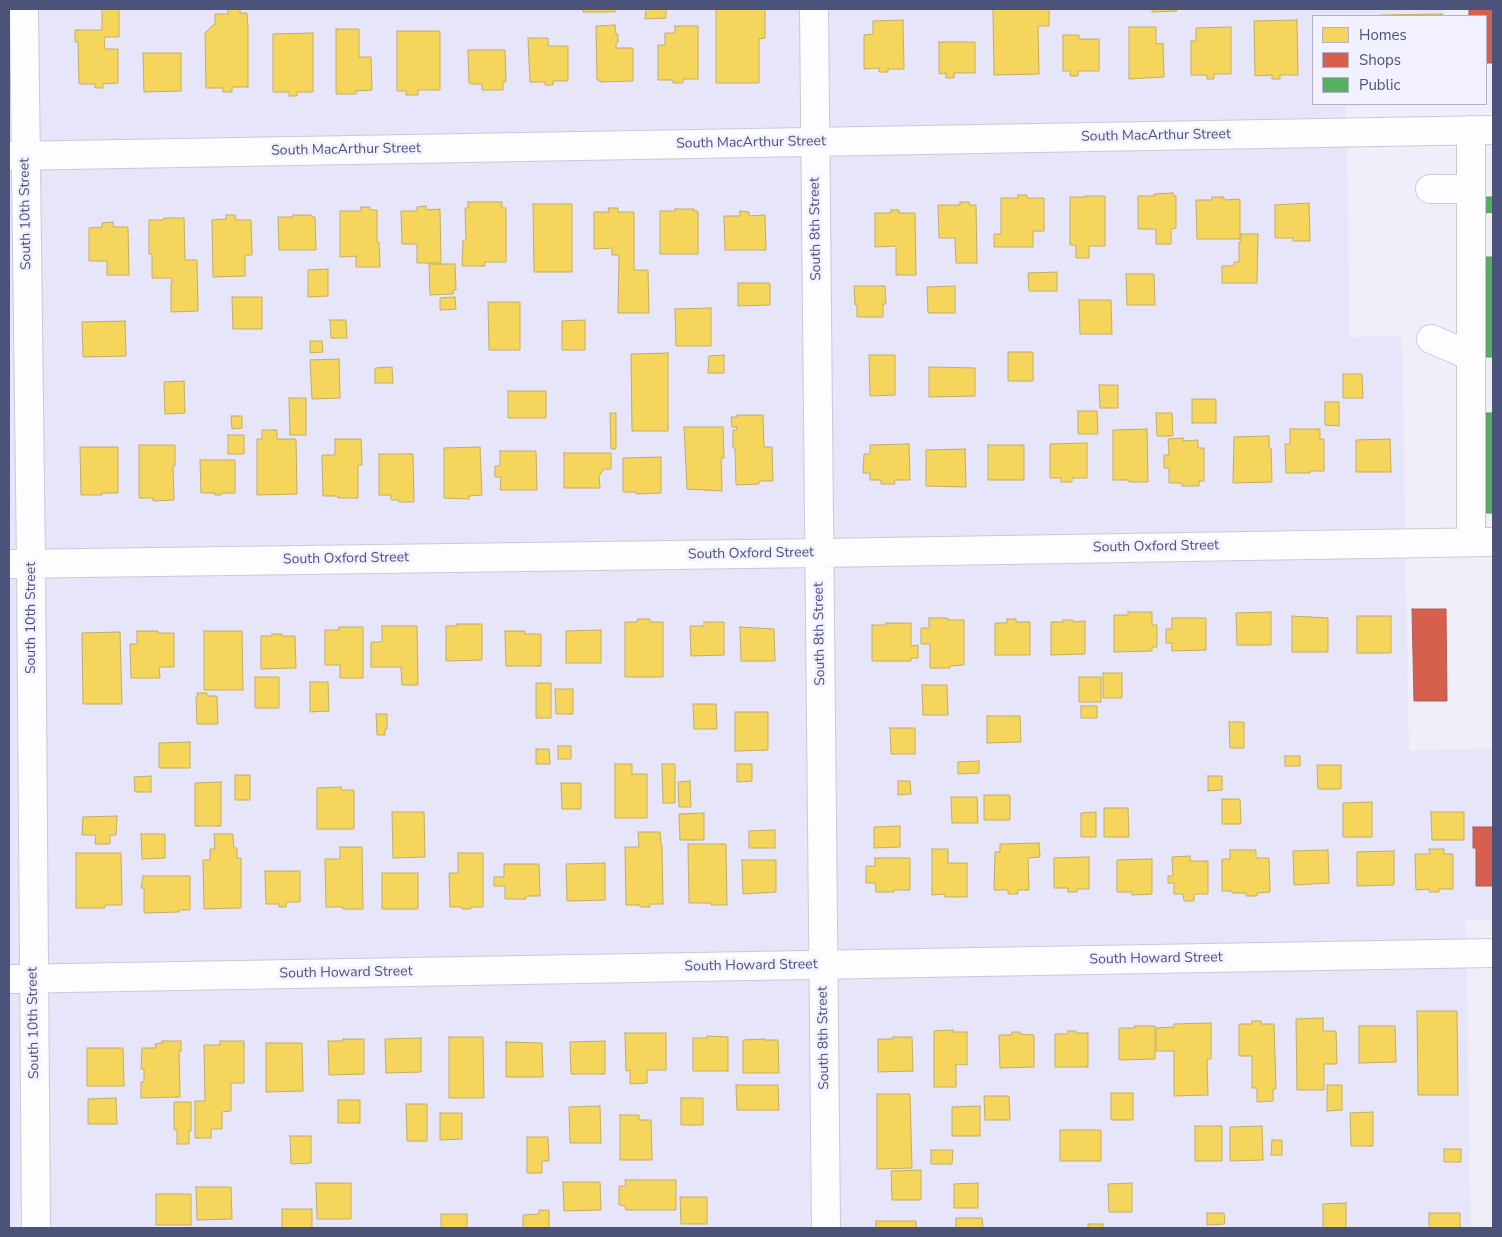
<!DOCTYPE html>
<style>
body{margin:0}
#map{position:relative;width:1502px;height:1237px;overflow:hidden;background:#f0eef9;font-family:"Nunito Sans",sans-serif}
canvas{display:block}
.frame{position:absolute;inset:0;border:10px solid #4b537a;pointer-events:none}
.legend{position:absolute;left:1312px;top:15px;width:175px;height:90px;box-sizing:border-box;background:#f2f1ff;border:1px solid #afb2ca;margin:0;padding:6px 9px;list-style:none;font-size:15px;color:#4b537a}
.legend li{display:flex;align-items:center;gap:10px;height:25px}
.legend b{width:25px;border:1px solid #afb2ca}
</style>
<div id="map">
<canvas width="1502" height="1237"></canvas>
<div class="frame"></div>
<ul class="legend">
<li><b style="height:14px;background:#f6d55c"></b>Homes</li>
<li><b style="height:14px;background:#d6604d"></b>Shops</li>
<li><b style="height:14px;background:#5aae61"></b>Public</li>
</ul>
</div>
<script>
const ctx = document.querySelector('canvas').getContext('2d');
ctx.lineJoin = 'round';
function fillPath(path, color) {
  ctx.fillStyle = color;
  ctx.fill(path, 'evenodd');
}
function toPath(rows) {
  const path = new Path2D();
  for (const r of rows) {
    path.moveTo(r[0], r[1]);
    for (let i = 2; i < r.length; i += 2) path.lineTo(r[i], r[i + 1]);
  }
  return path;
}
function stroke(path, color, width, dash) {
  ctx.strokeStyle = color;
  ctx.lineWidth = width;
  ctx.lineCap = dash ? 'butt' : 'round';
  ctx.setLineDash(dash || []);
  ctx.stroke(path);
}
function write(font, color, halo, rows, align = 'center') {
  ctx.font = font + ' "Nunito Sans",sans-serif';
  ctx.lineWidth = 5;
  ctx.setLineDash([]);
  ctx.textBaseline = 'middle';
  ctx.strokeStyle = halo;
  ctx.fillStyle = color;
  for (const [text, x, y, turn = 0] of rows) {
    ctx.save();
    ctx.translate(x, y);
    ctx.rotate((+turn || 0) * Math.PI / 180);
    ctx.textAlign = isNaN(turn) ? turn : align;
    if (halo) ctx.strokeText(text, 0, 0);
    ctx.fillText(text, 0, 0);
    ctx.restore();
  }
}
fillPath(toPath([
 [9,9,1444,9,1445,16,1313,16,1313,104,1446,104,1346,106,1350,337,1402,336,1409,751,1493,748,1493,919,1466,920,1471,1228,9,1228]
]), '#e7e5fa');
const homes = toPath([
 [102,9,119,9,119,37,104,37,105,49,118,49,118,83,103,84,103,88,95,88,95,84,79,84,78,42,75,42,75,30,102,30,102,9],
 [228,9,240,9,240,13,247,13,248,27,248,87,232,87,232,92,223,92,223,88,206,88,205,33,213,25,215,25,215,14,228,14,228,9],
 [583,9,615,9,615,12,583,12,583,9],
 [646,9,666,9,666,18,645,19,646,9],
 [716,9,765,9,765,38,759,39,759,83,716,83,716,9],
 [993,9,1049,9,1049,26,1038,26,1039,74,994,75,993,9],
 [1152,9,1177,9,1177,11,1152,12,1152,9],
 [1442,14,1442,16,1380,16,1380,15,1442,14],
 [903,20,904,69,888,69,888,72,879,72,879,68,864,69,864,35,873,34,873,21,903,20],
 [1297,20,1298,75,1280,75,1280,79,1272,79,1272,75,1255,76,1254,21,1297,20],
 [615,25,616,34,618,34,618,42,616,43,616,48,633,48,633,81,600,82,600,80,597,80,596,26,615,25],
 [675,26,698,26,698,79,683,79,683,83,673,83,673,80,658,80,658,45,665,45,665,33,675,33,675,26],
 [1129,27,1156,27,1156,44,1163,43,1164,77,1129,79,1129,27],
 [1231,27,1231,74,1214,74,1214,79,1207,79,1207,75,1191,75,1191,41,1196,41,1196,28,1231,27],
 [336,29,359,29,359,57,371,57,372,90,356,91,356,94,336,94,336,29],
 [397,31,440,31,440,90,418,90,418,95,406,95,406,91,397,91,397,31],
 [313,33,313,92,297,92,297,96,289,96,289,92,273,92,273,34,313,33],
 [1063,35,1079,35,1079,39,1099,39,1099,71,1078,71,1078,76,1070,76,1070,71,1063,71,1063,35],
 [528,38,548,38,548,46,568,46,568,81,553,81,553,85,545,85,545,82,530,82,528,38],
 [939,42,975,42,975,73,954,73,954,78,946,78,946,73,939,74,939,42],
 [468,50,505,50,506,82,503,82,503,90,482,90,482,84,471,84,471,83,469,83,468,50],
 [143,53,181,53,181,91,144,92,143,53],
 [1173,193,1173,196,1176,196,1176,228,1171,229,1171,244,1156,244,1156,229,1138,229,1138,196,1154,196,1154,194,1173,193],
 [1018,195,1027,195,1027,198,1044,198,1044,231,1033,231,1033,247,994,247,994,234,1001,234,1001,198,1018,198,1018,195],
 [1086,196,1105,196,1105,246,1089,246,1089,258,1076,258,1076,245,1070,245,1070,197,1086,197,1086,196],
 [1212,197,1224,197,1224,200,1240,199,1240,239,1197,239,1196,200,1212,200,1212,197],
 [468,202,502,202,502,208,506,208,506,262,485,262,485,266,462,266,463,240,466,240,465,208,468,208,468,202],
 [960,202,969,202,969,205,976,205,977,263,956,263,955,238,939,238,938,205,960,205,960,202],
 [1309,203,1310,241,1293,241,1293,238,1275,238,1275,205,1309,203],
 [533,204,572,204,572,272,534,272,533,204],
 [426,206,426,210,440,209,441,263,417,263,417,244,402,244,401,211,417,211,417,207,426,206],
 [361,207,370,207,370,210,377,210,377,242,379,242,380,267,356,267,356,256,340,257,340,211,361,211,361,207],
 [608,208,618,208,618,212,634,212,634,270,648,270,649,313,618,313,619,255,612,255,612,248,594,249,594,212,609,212,608,208],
 [675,209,694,209,694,211,698,211,698,254,660,254,660,211,675,211,675,209],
 [891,210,899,210,899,213,915,213,916,275,896,275,896,246,875,247,875,213,891,213,891,210],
 [740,211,749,212,749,216,765,215,766,250,725,250,724,216,740,216,740,211],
 [226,215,235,215,236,220,251,220,252,255,245,255,245,276,213,277,212,220,226,219,226,215],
 [293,215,312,215,312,217,315,217,316,250,279,250,278,217,293,217,293,215],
 [164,218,184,218,185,260,197,260,198,311,171,312,171,282,172,282,172,278,152,278,152,254,149,254,149,220,164,220,164,218],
 [113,222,113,227,128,227,129,275,107,275,107,261,89,261,89,228,102,227,102,223,113,222],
 [1241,234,1258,234,1257,283,1222,283,1222,266,1234,266,1234,262,1239,262,1239,242,1241,242,1241,234],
 [429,264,455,264,456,290,453,290,453,294,430,295,429,264],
 [328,269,328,296,308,297,308,270,328,269],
 [1057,272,1057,291,1029,291,1028,273,1057,272],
 [1126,274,1154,274,1155,305,1127,305,1126,274],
 [738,283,770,283,770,305,738,306,738,283],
 [854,286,885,286,886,304,883,304,883,317,857,317,857,305,855,305,854,286],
 [955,286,955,313,928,313,927,287,955,286],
 [232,297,262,297,262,329,233,329,232,297],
 [455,297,456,309,440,310,440,298,455,297],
 [1079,300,1111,300,1112,334,1080,334,1079,300],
 [488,302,520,302,520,350,489,350,488,302],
 [711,308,711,346,676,346,675,309,711,308],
 [330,320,346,320,347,338,331,338,330,320],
 [585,320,585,350,562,350,562,321,585,320],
 [125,321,126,356,83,357,82,322,125,321],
 [310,341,322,341,323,352,310,353,310,341],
 [1008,352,1033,352,1033,381,1008,381,1008,352],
 [668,353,668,431,632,431,631,354,668,353],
 [724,355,724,373,708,373,709,356,724,355],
 [869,355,895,355,895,395,870,396,869,355],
 [339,359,340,398,312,399,310,360,339,359],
 [392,367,393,383,375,383,375,368,392,367],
 [929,367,975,368,975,396,929,397,929,367],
 [1343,374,1362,374,1363,398,1343,398,1343,374],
 [184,381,185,413,165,414,164,382,184,381],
 [1099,385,1118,385,1118,408,1100,408,1099,385],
 [508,391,546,391,546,418,508,418,508,391],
 [289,398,306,398,306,435,290,435,289,398],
 [1192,399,1216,399,1216,423,1192,423,1192,399],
 [1325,402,1339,402,1339,426,1325,425,1325,402],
 [1078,411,1097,411,1098,434,1078,434,1078,411],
 [610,413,616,413,616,449,611,449,610,413],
 [1156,413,1172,413,1173,436,1157,436,1156,413],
 [737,415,763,415,764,447,772,447,773,481,759,481,759,484,736,485,735,448,733,448,733,430,737,430,737,427,732,427,731,417,738,417,737,415],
 [231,416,242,416,242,428,232,429,231,416],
 [684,427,723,427,724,458,721,458,722,491,687,489,684,427],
 [1147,429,1148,482,1129,482,1129,480,1113,480,1113,430,1147,429],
 [1290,429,1320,429,1320,439,1324,439,1324,471,1310,471,1310,473,1286,473,1285,444,1290,444,1290,429],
 [262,430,277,430,277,439,296,439,297,494,257,495,257,439,262,439,262,430],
 [228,435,244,435,244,454,228,454,228,435],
 [1269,436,1269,448,1271,448,1272,482,1233,483,1234,437,1269,436],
 [1183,438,1183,441,1198,440,1198,448,1204,448,1204,481,1199,481,1199,486,1182,486,1182,483,1169,483,1169,468,1164,468,1164,455,1169,455,1168,439,1183,438],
 [335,439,361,439,362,465,358,465,358,498,338,498,338,496,323,496,322,455,335,455,335,439],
 [1390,439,1391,472,1356,472,1356,440,1390,439],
 [1087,443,1087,478,1072,478,1072,482,1061,482,1061,478,1050,478,1050,444,1087,443],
 [909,444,910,480,894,480,895,484,881,484,881,480,870,480,870,473,863,473,864,454,870,454,870,445,909,444],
 [139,445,175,445,175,466,173,466,174,500,153,501,153,498,139,498,139,445],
 [988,445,1024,445,1024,480,988,480,988,445],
 [80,447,118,447,118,493,102,493,102,495,81,495,80,447],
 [480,447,482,495,469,496,469,499,444,498,444,448,480,447],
 [965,449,966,487,926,486,926,450,965,449],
 [500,451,536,451,537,490,500,490,501,477,495,477,495,466,500,466,500,451],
 [564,453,611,453,611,469,604,469,599,476,600,488,564,488,564,453],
 [379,454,413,454,414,502,399,502,399,500,391,500,391,495,379,495,379,454],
 [661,457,661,493,636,494,636,492,623,492,623,458,661,457],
 [200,460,235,460,235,493,222,493,221,495,215,495,215,493,201,493,200,460],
 [1128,612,1152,612,1152,625,1157,625,1157,647,1152,647,1152,651,1114,652,1114,615,1128,615,1128,612],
 [1271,612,1271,645,1237,645,1236,613,1271,612],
 [1292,616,1328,618,1328,652,1292,652,1292,616],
 [1357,616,1391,616,1391,653,1357,653,1357,616],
 [929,618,948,618,948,620,964,620,964,665,950,666,950,668,930,668,930,644,921,644,921,628,929,628,929,618],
 [1172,618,1206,618,1206,650,1172,651,1172,643,1166,643,1166,629,1172,629,1172,618],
 [638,619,650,619,650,622,663,622,663,677,625,677,625,622,637,622,638,619],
 [1007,619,1016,619,1016,622,1030,622,1030,655,995,655,995,623,1007,623,1007,619],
 [1063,620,1073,620,1073,622,1085,621,1085,654,1051,655,1051,622,1063,622,1063,620],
 [704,622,724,622,724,655,691,656,690,626,704,626,704,622],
 [886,623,911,623,911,646,918,645,918,658,911,658,911,661,872,661,872,625,886,625,886,623],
 [457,624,482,624,482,660,446,661,446,626,457,626,457,624],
 [382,626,417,626,418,685,402,685,401,667,371,667,371,642,382,642,382,626],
 [339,627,363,627,363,678,340,678,340,665,325,665,325,630,339,630,339,627],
 [740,627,774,629,775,661,741,661,740,627],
 [601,630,601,663,566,663,566,631,601,630],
 [137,631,158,631,158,633,174,633,174,667,159,667,160,678,131,678,130,644,137,644,137,631],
 [204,631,242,631,243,690,204,690,204,631],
 [505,631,525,631,525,634,541,634,541,666,506,666,505,631],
 [120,632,122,704,83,704,82,633,120,632],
 [272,634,282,634,282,636,295,636,296,668,261,669,261,636,272,636,272,634],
 [1103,673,1122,673,1122,698,1103,698,1103,673],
 [255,677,279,677,279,708,255,708,255,677],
 [1079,677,1101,677,1101,702,1079,702,1079,677],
 [310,682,328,682,329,711,310,712,310,682],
 [536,683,551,683,551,718,536,718,536,683],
 [922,685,947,685,948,715,923,715,922,685],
 [555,689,573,689,573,714,556,714,555,689],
 [197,693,207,693,207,696,217,696,218,724,197,724,196,697,198,697,197,693],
 [693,704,716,704,717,729,694,729,693,704],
 [1081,706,1097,706,1097,718,1081,718,1081,706],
 [735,712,768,712,768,750,735,751,735,712],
 [376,714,387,714,387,729,385,729,385,735,377,735,376,714],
 [987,716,1020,716,1021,742,987,743,987,716],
 [1229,722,1244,722,1244,748,1230,748,1229,722],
 [890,728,915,728,915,754,891,754,890,728],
 [190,742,190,768,159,768,159,743,190,742],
 [558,746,571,746,571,759,558,759,558,746],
 [536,749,549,749,550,764,536,764,536,749],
 [1285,756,1300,756,1300,766,1285,766,1285,756],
 [979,761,979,773,958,774,958,762,979,761],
 [615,764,632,764,632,774,647,774,647,818,615,818,615,764],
 [662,764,675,764,675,803,663,803,662,764],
 [737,764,752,764,752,781,737,782,737,764],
 [1317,765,1341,765,1341,789,1318,789,1317,765],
 [235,775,250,775,250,800,235,800,235,775],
 [151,776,151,792,135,792,134,777,151,776],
 [1208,776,1222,776,1222,790,1208,791,1208,776],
 [690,781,691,807,679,807,678,782,690,781],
 [898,781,910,781,911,794,898,795,898,781],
 [221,782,221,826,195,826,195,783,221,782],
 [561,783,581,783,581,809,562,809,561,783],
 [341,787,341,790,354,790,354,829,317,829,317,788,341,787],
 [984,795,1010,795,1010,820,984,820,984,795],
 [951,797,977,797,978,823,952,823,951,797],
 [1222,799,1240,799,1241,824,1222,824,1222,799],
 [1372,802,1372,837,1343,837,1343,803,1372,802],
 [1104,808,1128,808,1129,837,1104,837,1104,808],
 [392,812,424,812,425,857,393,858,392,812],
 [1096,812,1096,837,1081,837,1081,813,1096,812],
 [1431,812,1464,812,1464,840,1432,840,1431,812],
 [704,813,704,840,680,840,679,814,704,813],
 [117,816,116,835,110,835,110,844,95,844,96,835,82,835,83,817,117,816],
 [900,826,900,847,874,848,874,827,900,826],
 [775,830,775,848,749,848,749,831,775,830],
 [638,832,660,832,661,845,662,845,663,904,650,904,650,907,640,907,640,905,626,905,625,847,639,847,638,832],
 [141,834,165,834,165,858,142,859,141,834],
 [214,834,233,834,234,848,237,848,237,858,241,858,241,908,204,909,203,860,210,860,210,849,215,849,214,834],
 [1039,843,1040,857,1028,858,1029,890,1018,890,1018,894,1008,894,1008,890,994,890,995,852,1000,852,1000,844,1039,843],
 [688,844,726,844,727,905,711,905,711,903,689,903,688,844],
 [340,847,362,847,363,909,343,909,343,907,326,907,325,859,340,859,340,847],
 [932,849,948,849,948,863,967,863,967,897,945,897,945,894,932,895,932,849],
 [1429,849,1444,849,1444,854,1453,854,1453,889,1439,889,1439,892,1429,892,1429,889,1416,890,1415,854,1430,854,1429,849],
 [1230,850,1256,850,1256,858,1269,858,1270,892,1257,893,1257,896,1246,896,1246,893,1232,893,1232,891,1222,891,1222,859,1230,859,1230,850],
 [1328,850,1329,883,1294,885,1293,851,1328,850],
 [1394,851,1394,885,1357,886,1357,852,1394,851],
 [76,853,121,853,122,905,105,905,105,908,76,908,76,853],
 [458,853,483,853,483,907,471,907,471,909,462,909,462,907,450,907,449,873,458,873,458,853],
 [1190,856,1190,861,1208,861,1208,894,1194,894,1194,901,1184,901,1183,894,1174,894,1174,883,1168,883,1168,876,1173,876,1172,857,1190,856],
 [1089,857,1089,889,1077,889,1077,892,1068,892,1068,888,1054,888,1054,858,1089,857],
 [875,858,910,858,910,890,894,890,894,892,876,892,875,883,866,883,866,866,875,866,875,858],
 [1152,859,1152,894,1132,895,1132,892,1117,892,1117,860,1152,859],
 [742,860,776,860,776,892,743,894,742,860],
 [605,863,605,900,567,901,566,864,605,863],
 [504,864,539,864,540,896,526,896,526,899,505,899,505,886,494,886,494,877,504,877,504,864],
 [265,871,300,871,300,902,286,902,286,907,279,907,279,904,266,904,265,871],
 [382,873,418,873,418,909,382,909,382,873],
 [143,876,190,876,190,910,179,910,179,912,144,913,144,888,141,888,143,876],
 [1417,1011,1457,1011,1458,1095,1418,1095,1417,1011],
 [1323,1018,1323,1031,1336,1031,1337,1064,1324,1064,1324,1090,1297,1090,1296,1019,1323,1018],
 [1252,1021,1261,1021,1261,1024,1274,1024,1276,1089,1273,1089,1273,1101,1257,1102,1257,1088,1252,1088,1252,1056,1239,1056,1239,1024,1252,1024,1252,1021],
 [1211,1023,1211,1059,1207,1059,1208,1095,1174,1096,1174,1051,1156,1051,1156,1028,1174,1027,1174,1024,1211,1023],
 [1135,1026,1155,1026,1155,1059,1119,1060,1119,1028,1135,1028,1135,1026],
 [1359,1026,1395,1026,1396,1062,1359,1063,1359,1026],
 [953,1030,953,1032,967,1032,967,1065,956,1064,956,1087,934,1087,934,1031,953,1030],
 [1068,1031,1076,1031,1076,1033,1088,1033,1088,1067,1055,1067,1055,1034,1068,1034,1068,1031],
 [1012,1032,1020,1032,1020,1034,1034,1035,1034,1067,1000,1068,999,1035,1012,1035,1012,1032],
 [625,1033,666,1033,666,1070,647,1070,647,1083,630,1084,630,1070,626,1071,625,1033],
 [707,1036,728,1037,728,1071,693,1071,693,1038,707,1038,707,1036],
 [449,1037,483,1037,484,1098,449,1098,449,1037],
 [893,1037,912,1037,913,1071,878,1072,878,1039,893,1039,893,1037],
 [421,1038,421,1072,386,1073,385,1039,421,1038],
 [343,1039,364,1039,364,1074,329,1075,328,1041,343,1041,343,1039],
 [764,1039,764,1040,778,1040,779,1073,743,1073,743,1040,764,1039],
 [162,1041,181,1041,181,1051,179,1051,180,1097,141,1098,141,1082,144,1082,144,1069,141,1069,142,1048,156,1048,155,1044,163,1043,162,1041],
 [220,1041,244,1041,244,1083,231,1083,231,1111,222,1112,222,1129,211,1129,211,1138,195,1138,195,1101,205,1101,204,1045,220,1045,220,1041],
 [605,1041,605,1074,571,1074,570,1042,605,1041],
 [506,1042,542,1043,543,1077,506,1077,506,1042],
 [266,1043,302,1043,303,1091,266,1092,266,1043],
 [87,1048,123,1048,124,1086,87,1086,87,1048],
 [736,1085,778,1085,779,1110,737,1110,736,1085],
 [1327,1085,1342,1085,1342,1110,1327,1111,1327,1085],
 [1111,1093,1133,1093,1133,1120,1111,1120,1111,1093],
 [877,1094,910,1094,912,1168,877,1169,877,1094],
 [984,1096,1009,1096,1010,1120,985,1120,984,1096],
 [116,1098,117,1124,88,1124,88,1099,116,1098],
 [681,1098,703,1098,703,1125,681,1125,681,1098],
 [338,1100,360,1100,360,1123,338,1123,338,1100],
 [174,1102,191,1102,191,1131,189,1131,189,1144,177,1144,177,1130,174,1130,174,1102],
 [406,1104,427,1104,427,1141,407,1141,406,1104],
 [600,1106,601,1143,570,1143,569,1107,600,1106],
 [980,1106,980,1136,952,1136,952,1107,980,1106],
 [1373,1112,1373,1146,1351,1146,1350,1113,1373,1112],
 [440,1113,462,1113,462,1139,440,1140,440,1113],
 [620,1115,639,1115,639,1120,651,1120,652,1160,620,1160,620,1115],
 [1195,1126,1222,1126,1222,1161,1195,1161,1195,1126],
 [1262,1126,1263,1160,1230,1161,1230,1127,1262,1126],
 [1060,1130,1101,1130,1101,1161,1060,1161,1060,1130],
 [290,1136,311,1136,311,1163,291,1164,290,1136],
 [527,1137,548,1137,549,1161,542,1161,542,1173,527,1173,527,1137],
 [1272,1140,1282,1140,1282,1155,1271,1155,1272,1140],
 [1444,1149,1461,1149,1461,1162,1444,1162,1444,1149],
 [931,1150,953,1150,952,1164,931,1164,931,1150],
 [921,1170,921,1200,892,1200,891,1171,921,1170],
 [625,1180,676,1180,676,1210,626,1210,625,1206,619,1205,619,1186,626,1186,625,1180],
 [563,1182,600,1182,601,1210,564,1211,563,1182],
 [316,1183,351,1183,351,1219,317,1219,316,1183],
 [978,1183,978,1208,954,1208,954,1184,978,1183],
 [1132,1183,1132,1212,1109,1212,1108,1184,1132,1183],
 [196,1187,231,1187,232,1219,197,1220,196,1187],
 [156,1194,191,1194,191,1225,156,1225,156,1194],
 [680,1197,707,1197,707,1224,681,1224,680,1197],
 [1346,1203,1346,1228,1323,1228,1323,1204,1346,1203],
 [282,1209,312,1209,312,1228,282,1228,282,1209],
 [539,1210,549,1210,549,1228,523,1228,523,1215,539,1214,539,1210],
 [1207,1213,1224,1213,1225,1224,1207,1225,1207,1213],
 [1429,1213,1460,1213,1460,1228,1429,1228,1429,1213],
 [441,1214,467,1214,467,1228,441,1228,441,1214],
 [956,1218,982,1218,983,1228,956,1228,956,1218],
 [876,1221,916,1221,916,1228,876,1228,876,1221],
 [1088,1224,1103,1224,1103,1228,1088,1228,1088,1224]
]);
fillPath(homes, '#f6d55c');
stroke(homes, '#c3ae65', 1);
const shops = toPath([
 [1469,9,1493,9,1493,63,1486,63,1486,16,1469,16,1469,9],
 [1412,609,1446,609,1447,701,1414,701,1412,609],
 [1473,827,1493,827,1493,886,1476,886,1476,848,1473,848,1473,827]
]);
fillPath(shops, '#d6604d');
stroke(shops, '#ac5c5a', 1);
const public = toPath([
 [1484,197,1493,197,1493,212,1485,213,1484,197],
 [1486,257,1493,257,1493,357,1486,357,1486,257],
 [1486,413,1493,413,1493,513,1486,513,1486,413]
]);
fillPath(public, '#5aae61');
stroke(public, '#569368', 1);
const minor = toPath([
 [24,9,31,563,36,1228],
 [814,9,826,1228],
 [1471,130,1471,542],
 [9,156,1493,130],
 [1430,189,1470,189],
 [1431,339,1471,356],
 [9,564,819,553,1493,542],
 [9,979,1493,953]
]);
stroke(minor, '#c8cad9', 30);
stroke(minor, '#fdfcfe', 28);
write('14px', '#4b537a', '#f2f1ff', [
 ["South MacArthur Street",1156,136,-1],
 ["South MacArthur Street",751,143,-1],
 ["South MacArthur Street",346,150,-1],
 ["South 10th Street",26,214,-91],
 ["South 8th Street",816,229,-91],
 ["South Oxford Street",1156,547,-1],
 ["South Oxford Street",751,554,-1],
 ["South Oxford Street",346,559,-1],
 ["South 10th Street",32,618,-90],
 ["South 8th Street",820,634,-91],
 ["South Howard Street",1156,959,-1],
 ["South Howard Street",751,966,-1],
 ["South Howard Street",346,973,-1],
 ["South 10th Street",34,1023,-91],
 ["South 8th Street",824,1038,-91]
]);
</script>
